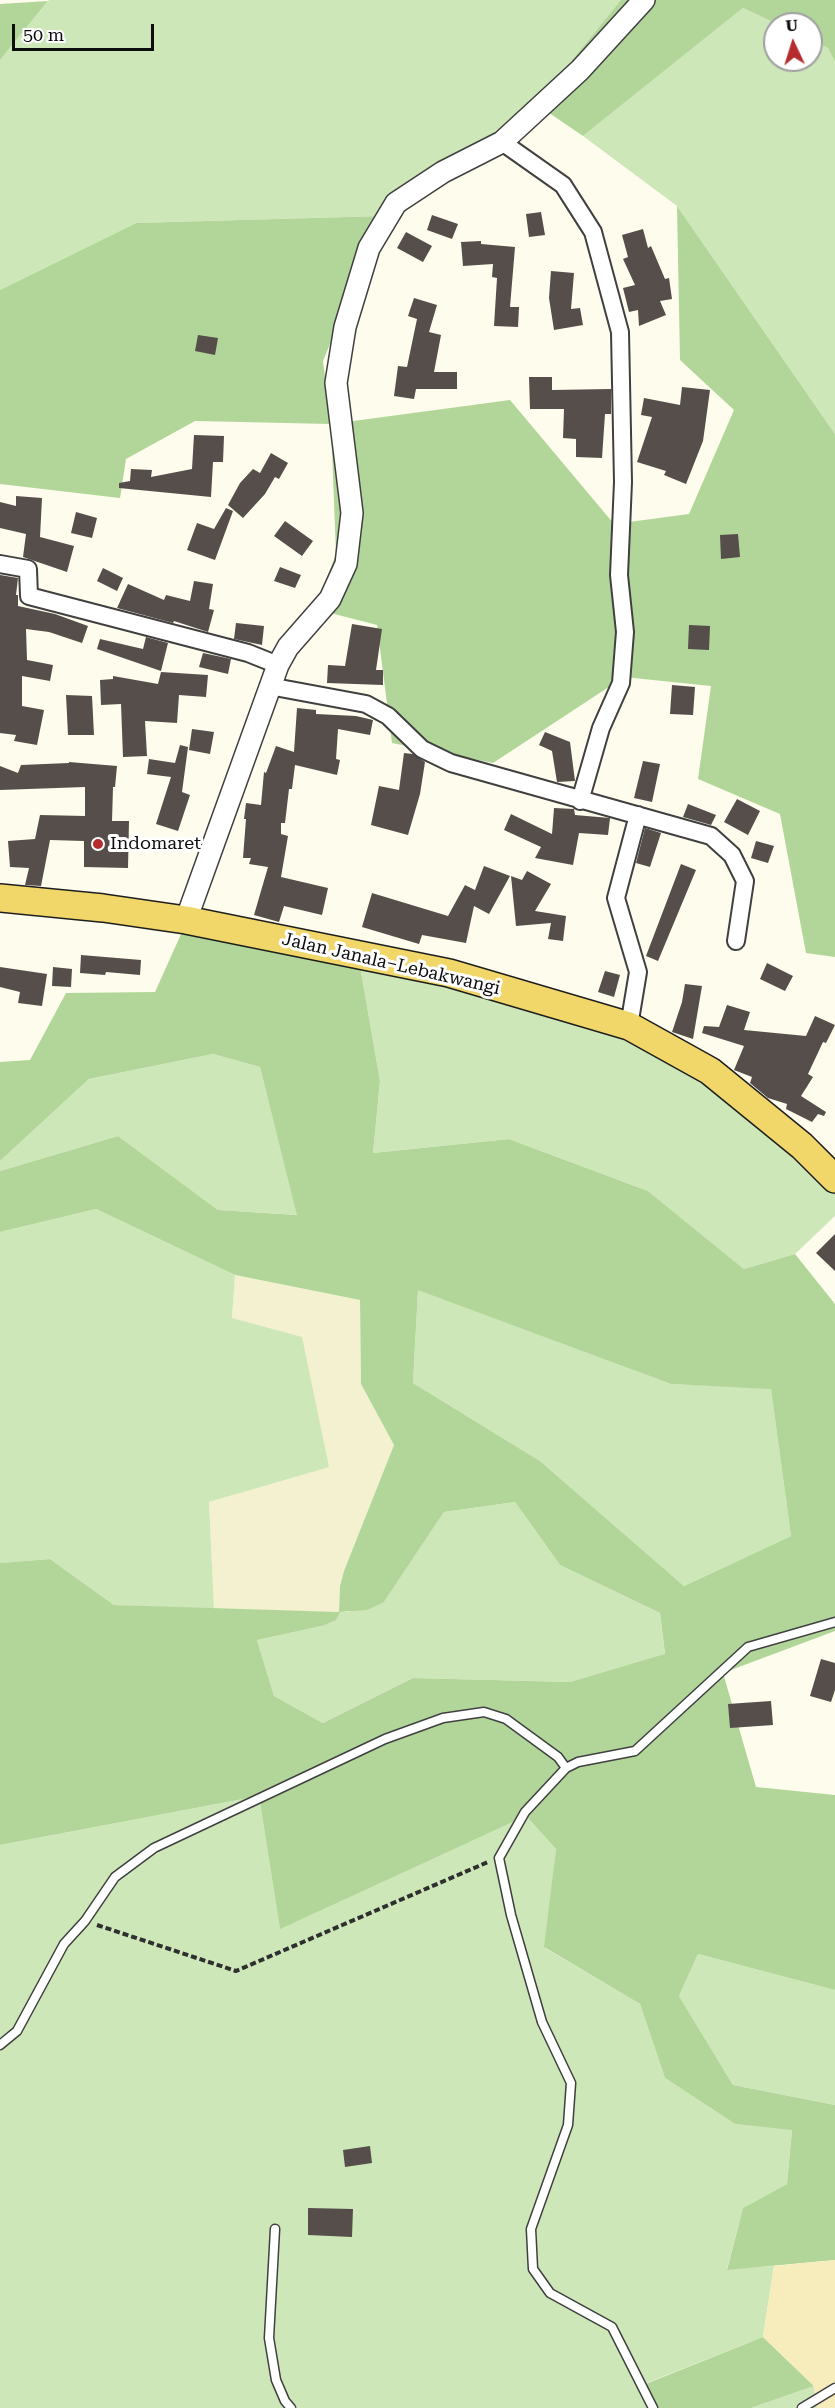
<!DOCTYPE html>
<meta charset="utf-8">
<style>
body{margin:0}
#map{position:relative;width:835px;height:2408px;overflow:hidden;background:#fefced;font-family:"Roboto Serif",serif}
canvas{display:block}
.north{position:absolute;left:763px;top:12px;width:60px;height:60px;box-sizing:border-box;background:#fff;border:2px solid #9e9e9e;border-radius:50%;rotate:356deg;font-size:16px;font-weight:700;line-height:24px;text-align:center;color:#0d0d0d}
.north::after{content:'';display:block;margin:auto;width:21px;height:27px;background:#b52c2c;clip-path:polygon(50% 0,100% 100%,50% 72%,0 100%)}
.scale{position:absolute;left:12px;top:24px;width:142px;height:27px;box-sizing:border-box;border:3px solid #0d0d0d;border-top:0;padding-left:8px;font-size:18px;line-height:21px;white-space:nowrap;color:#0d0d0d;-webkit-text-stroke:4px #fff;paint-order:stroke}
</style>
<div id="map">
<canvas width="835" height="2408"></canvas>
<div class="north">U</div>
<div class="scale">50 m</div>
</div>
<script>
const ctx = document.querySelector('canvas').getContext('2d');
ctx.lineJoin = 'round';
function fillPath(path, color) {
  ctx.fillStyle = color;
  ctx.fill(path, 'evenodd');
}
function toPath(rows) {
  const path = new Path2D();
  for (const r of rows) {
    path.moveTo(r[0], r[1]);
    for (let i = 2; i < r.length; i += 2) path.lineTo(r[i], r[i + 1]);
  }
  return path;
}
function stroke(path, color, width, dash) {
  ctx.strokeStyle = color;
  ctx.lineWidth = width;
  ctx.lineCap = dash ? 'butt' : 'round';
  ctx.setLineDash(dash || []);
  ctx.stroke(path);
}
function write(font, color, halo, rows, align = 'center') {
  ctx.font = font + ' "Roboto Serif",serif';
  ctx.lineWidth = 6;
  ctx.setLineDash([]);
  ctx.textBaseline = 'middle';
  ctx.strokeStyle = halo;
  ctx.fillStyle = color;
  for (const [text, x, y, turn = 0] of rows) {
    ctx.save();
    ctx.translate(x, y);
    ctx.rotate((+turn || 0) * Math.PI / 180);
    ctx.textAlign = isNaN(turn) ? turn : align;
    if (halo) ctx.strokeText(text, 0, 0);
    ctx.fillText(text, 0, 0);
    ctx.restore();
  }
}
fillPath(toPath([
 [235,1275,360,1300,361,1384,394,1445,344,1571,340,1586,339,1612,214,1609,209,1502,329,1466,232,1318]
]), '#f3f1cf');
fillPath(toPath([
 [49,0,621,0,536,104,481,153,382,216,136,223,0,290,0,60],
 [743,8,777,24,775,24,775,60,811,60,811,40,828,48,835,62,835,434,677,206,583,136],
 [360,966,630,1033,751,1110,835,1187,835,1216,795,1254,744,1269,648,1191,509,1139,373,1153,380,1081],
 [213,1054,260,1067,298,1215,218,1210,118,1136,0,1171,0,1161,89,1079],
 [96,1209,235,1275,232,1318,302,1337,329,1467,209,1502,214,1609,114,1605,50,1559,0,1563,0,1232],
 [418,1289,671,1384,771,1388,791,1536,684,1586,540,1461,413,1383],
 [515,1502,560,1565,660,1613,665,1655,570,1682,413,1678,323,1723,274,1696,257,1640,322,1626,339,1612,348,1612,384,1602,444,1512],
 [259,1796,280,1928,526,1816,556,1849,545,1948,640,2004,665,2078,735,2124,792,2129,787,2184,743,2208,727,2269,774,2266,763,2337,639,2386,648,2408,0,2408,0,1845],
 [698,1954,835,1990,835,2105,733,2085,679,1996],
 [814,2386,817,2408,751,2408]
]), '#cee7b9');
fillPath(toPath([
 [621,0,835,0,835,62,828,48,811,40,811,24,777,24,743,8,583,136,536,104],
 [48,1,0,60,0,4],
 [677,206,835,434,835,957,806,953,780,814,698,779,711,686,624,677,493,763,392,743,377,625,315,609,336,554,331,424,195,421,126,459,120,498,0,484,0,290,136,223,382,216,323,361,331,424,510,400,614,524,689,514,734,410,680,360],
 [186,923,360,966,380,1081,373,1153,509,1139,648,1191,744,1269,795,1254,835,1304,835,1631,723,1673,756,1787,835,1795,835,1990,698,1954,679,1996,733,2085,835,2105,835,2260,727,2270,743,2208,787,2184,792,2130,735,2124,665,2078,640,2004,544,1947,556,1849,526,1816,280,1929,259,1796,0,1845,0,1563,50,1559,114,1605,339,1612,340,1586,344,1571,394,1445,361,1384,360,1300,235,1275,96,1209,0,1232,0,1171,118,1136,218,1210,297,1215,260,1067,213,1054,89,1079,0,1161,0,1062,30,1060,66,993,155,992],
 [418,1290,671,1384,771,1389,791,1536,684,1586,540,1461,413,1383],
 [515,1502,560,1565,660,1613,665,1654,570,1682,413,1678,323,1723,274,1696,257,1640,322,1626,336,1620,340,1612,367,1610,384,1602,444,1512],
 [763,2337,814,2386,751,2408,648,2408,638,2387]
]), '#b2d699');
fillPath(toPath([
 [835,2260,835,2408,817,2408,814,2386,763,2337,774,2266]
]), '#f7edbc');
fillPath(toPath([
 [541,212,545,235,529,237,526,214],
 [432,215,458,224,452,239,427,230],
 [643,229,648,248,651,246,665,279,669,278,672,299,660,301,666,315,639,326,638,310,629,312,623,288,635,285,623,259,628,257,622,235],
 [406,232,432,246,423,262,397,248],
 [481,241,481,244,515,247,510,307,519,307,518,327,494,326,497,278,492,277,493,264,463,266,461,242],
 [551,271,574,273,571,309,580,308,583,325,554,330,549,298],
 [414,298,437,305,429,332,441,335,434,372,457,372,457,389,416,389,414,399,394,396,398,366,407,367,417,319,408,316],
 [198,335,218,338,215,355,195,351],
 [529,377,552,377,552,390,611,389,611,414,605,414,602,458,576,457,576,439,563,438,564,409,530,409],
 [682,387,710,390,703,441,686,484,664,475,666,471,637,462,652,417,641,415,644,398,680,405],
 [194,435,224,436,223,462,213,462,211,497,119,488,119,483,130,481,131,469,152,470,151,477,192,469],
 [271,453,288,463,279,479,275,477,265,494,243,518,228,505,240,483,253,469,260,473],
 [16,496,42,498,40,537,74,546,67,572,23,557,26,534,0,528,0,502,16,506],
 [226,508,233,511,215,560,187,550,197,523,214,529],
 [76,512,97,518,92,538,71,533],
 [285,521,313,541,302,556,274,536],
 [738,534,740,557,721,559,720,535],
 [280,567,301,575,295,588,274,581],
 [103,568,123,578,117,591,97,581],
 [0,575,18,578,16,595,18,595,18,606,55,614,88,626,82,643,49,632,26,629,27,660,53,665,50,681,22,676,22,706,44,710,37,745,14,741,16,735,0,733],
 [194,581,213,584,209,609,214,610,208,632,174,621,173,623,117,608,128,584,164,600,166,595,190,601],
 [236,623,264,626,262,645,234,639],
 [352,624,382,629,376,670,383,670,383,685,327,683,328,665,345,666],
 [689,625,710,626,709,650,688,649],
 [146,637,168,643,161,671,97,649,100,639,143,649],
 [203,653,231,659,228,674,199,667],
 [161,672,208,675,206,697,179,695,177,723,145,721,147,756,123,757,121,704,101,705,100,680,113,679,113,676,158,684],
 [672,685,695,687,693,715,670,714],
 [66,695,92,696,94,735,68,735],
 [297,708,316,710,316,714,356,716,373,720,370,735,338,729,336,759,340,760,337,775,295,765,292,789,289,789,285,823,281,823,281,834,288,836,281,877,328,888,322,915,284,906,279,922,254,915,268,867,249,864,251,858,243,858,246,819,244,819,246,803,261,805,264,772,266,773,276,746,294,752],
 [192,729,214,732,210,754,189,750],
 [545,732,570,742,575,781,557,782,552,751,539,745],
 [180,745,188,747,182,792,190,795,178,831,156,824,171,777,147,774,149,759,175,763],
 [404,753,413,754,425,762,420,794,408,835,371,825,379,786,399,790],
 [643,761,660,764,652,802,634,798],
 [69,762,117,766,115,787,113,787,112,821,129,821,128,868,84,867,84,841,50,840,41,886,25,885,29,868,10,867,8,841,35,839,40,815,85,816,85,787,0,790,0,766,18,773,21,765,69,763],
 [737,799,760,811,748,835,724,822],
 [688,804,716,815,711,825,683,817],
 [554,808,574,809,575,815,610,818,608,835,579,833,573,865,535,858,541,847,504,830,511,814,552,834],
 [645,828,661,833,650,867,636,863],
 [756,841,774,846,768,863,751,858],
 [681,864,696,870,658,961,646,956],
 [484,866,510,876,489,914,474,906,466,943,422,935,419,944,362,927,372,893,448,916,465,885,475,890],
 [527,871,551,884,535,911,566,916,563,941,548,939,551,923,516,926,511,876,522,880],
 [81,955,141,960,140,975,106,972,105,975,80,973],
 [767,963,793,976,785,991,760,979],
 [0,967,47,974,42,1006,18,1003,20,992,0,987],
 [53,967,72,969,71,987,52,986],
 [605,971,620,975,614,997,598,992],
 [685,984,702,986,693,1039,672,1032,682,1002],
 [727,1005,750,1012,744,1030,806,1036,815,1016,835,1025,826,1043,823,1042,808,1074,813,1077,801,1096,826,1112,824,1116,818,1114,812,1122,786,1109,787,1104,768,1098,750,1083,752,1077,734,1070,744,1046,702,1033,704,1026,719,1027],
 [835,1234,835,1271,816,1253],
 [821,1659,835,1663,835,1690,831,1702,810,1696],
 [771,1701,773,1725,730,1728,728,1704],
 [370,2146,372,2163,345,2167,343,2150],
 [308,2208,353,2209,352,2237,308,2235]
]), '#554e4a');
const service = toPath([
 [566,1768,525,1812,499,1858,511,1915,542,2022,571,2083,568,2125,531,2229,533,2269,550,2293,612,2327,653,2408],
 [0,2045,17,2031,64,1944,85,1921,115,1877,154,1848,385,1739,443,1718,484,1712,506,1719,558,1757,566,1768,578,1762,635,1751,748,1647,835,1622],
 [275,2229,269,2338,276,2380,285,2401,291,2408],
 [802,2408,835,2388]
]);
const minor = toPath([
 [502,142,563,185,593,232,620,332,623,482,619,575,625,632,621,683,601,728,580,801],
 [0,564,28,569,29,596,248,653,278,665],
 [269,686,366,704,388,716,422,749,451,763,711,836,732,855,745,881,736,941],
 [629,1026,638,972,616,898,638,815]
]);
const tertiary = toPath([
 [186,920,278,665,288,647,330,599,346,564,352,513,336,383,345,327,369,248,396,203,443,172,502,142,580,70,644,0]
]);
const primary = toPath([
 [0,898,103,908,186,920,449,973,629,1026,710,1071,802,1146,835,1179]
]);
stroke(service, '#404040', 11);
stroke(minor, '#404040', 20);
stroke(tertiary, '#404040', 24);
stroke(primary, '#1e1e1e', 30);
stroke(toPath([
 [97,1925,236,1971,488,1862]
]), '#2f2f2f', 4, [6, 3]);
stroke(service, '#fff', 8);
stroke(minor, '#fff', 16);
stroke(tertiary, '#fff', 21);
stroke(primary, '#f1d76a', 27);
for (const [x, y, r, color] of [
 [98,844,6,"#b52c2c"]
]) {
  const dot = new Path2D();
  dot.arc(x, y, r, 0, 2 * Math.PI);
  ctx.fillStyle = color;
  ctx.fill(dot);
  stroke(dot, '#fff', 2);
}
write('18px', '#0d0d0d', '#fff', [
 ["Indomaret",110,844]
], 'left');
write('18px', '#0d0d0d', '#fff', [
 ["Jalan Janala–Lebakwangi",391,964,13]
]);
</script>
